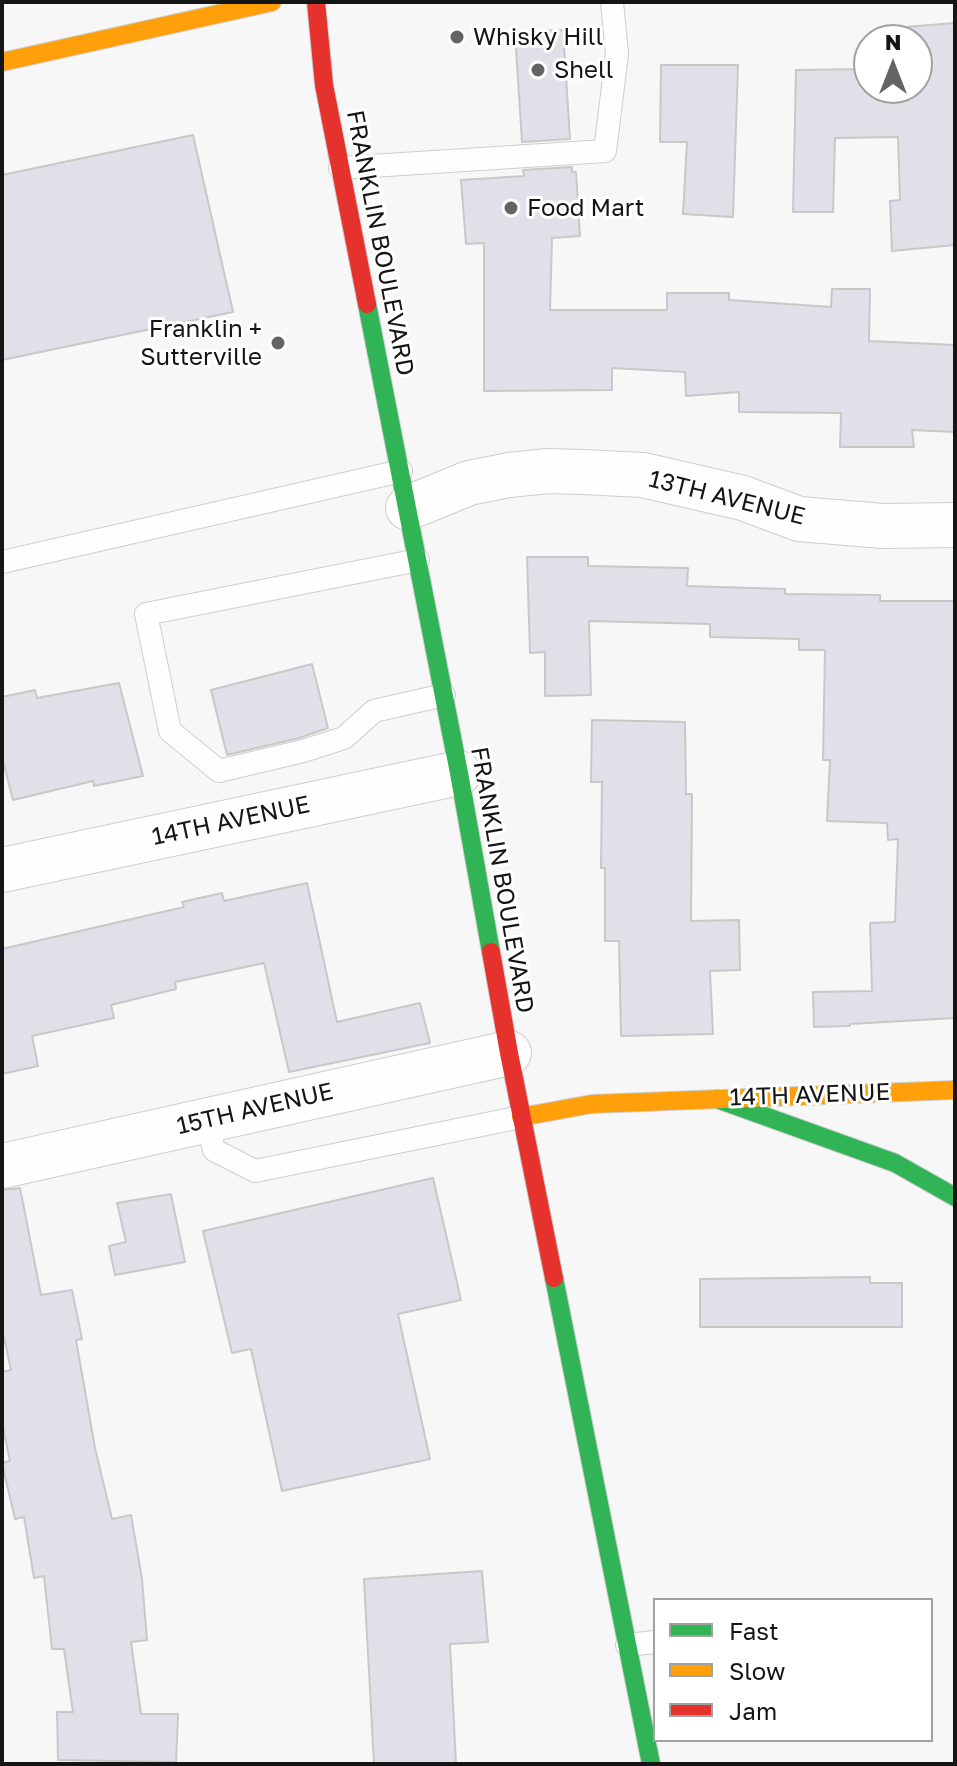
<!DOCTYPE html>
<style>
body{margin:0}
#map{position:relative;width:957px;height:1766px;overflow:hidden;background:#f7f7f7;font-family:"Golos Text",sans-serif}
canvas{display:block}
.frame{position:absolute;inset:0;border:4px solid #151516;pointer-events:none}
.legend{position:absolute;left:653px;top:1598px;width:280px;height:144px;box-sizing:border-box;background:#fff;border:2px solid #a1a1a2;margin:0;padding:10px 14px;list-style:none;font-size:24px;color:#151516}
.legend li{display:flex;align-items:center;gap:16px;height:40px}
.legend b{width:40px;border:2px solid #a1a1a2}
.north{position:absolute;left:853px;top:24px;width:80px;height:80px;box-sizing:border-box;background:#fff;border:2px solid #a1a1a2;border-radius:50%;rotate:0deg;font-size:22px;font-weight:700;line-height:32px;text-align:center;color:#151516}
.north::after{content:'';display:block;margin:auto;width:28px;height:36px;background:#646465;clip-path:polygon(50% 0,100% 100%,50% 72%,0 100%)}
</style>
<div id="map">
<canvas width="957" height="1766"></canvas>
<div class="frame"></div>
<ul class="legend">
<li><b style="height:10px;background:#30b455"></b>Fast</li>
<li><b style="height:10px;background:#ff9f0a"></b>Slow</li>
<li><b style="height:10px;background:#e5322d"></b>Jam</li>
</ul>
<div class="north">N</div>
</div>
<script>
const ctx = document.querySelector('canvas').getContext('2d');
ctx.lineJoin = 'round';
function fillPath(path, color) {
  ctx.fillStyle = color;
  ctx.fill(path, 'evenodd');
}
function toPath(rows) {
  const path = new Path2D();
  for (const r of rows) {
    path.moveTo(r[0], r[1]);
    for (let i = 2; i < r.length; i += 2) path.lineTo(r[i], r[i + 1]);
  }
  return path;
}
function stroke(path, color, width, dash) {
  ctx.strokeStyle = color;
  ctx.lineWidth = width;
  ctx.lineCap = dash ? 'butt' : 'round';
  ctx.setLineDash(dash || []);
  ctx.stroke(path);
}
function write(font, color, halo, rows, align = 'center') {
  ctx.font = font + ' "Golos Text",sans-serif';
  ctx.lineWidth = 6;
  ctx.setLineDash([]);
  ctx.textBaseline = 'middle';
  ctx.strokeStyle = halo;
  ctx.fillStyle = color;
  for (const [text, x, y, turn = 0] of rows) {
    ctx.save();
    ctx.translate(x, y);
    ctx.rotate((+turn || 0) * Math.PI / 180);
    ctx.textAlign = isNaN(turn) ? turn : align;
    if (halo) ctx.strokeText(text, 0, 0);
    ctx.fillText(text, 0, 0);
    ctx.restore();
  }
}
const building = toPath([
 [955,23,955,245,892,251,890,201,900,200,898,137,835,138,833,212,793,212,796,70,869,69,869,88,917,88,917,40,894,40,893,28,955,23],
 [563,30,570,139,522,142,515,32,563,30],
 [661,65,738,65,733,217,683,214,687,142,660,142,661,65],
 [193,135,233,312,2,360,2,175,193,135],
 [572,167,572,172,576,172,580,236,552,238,550,310,667,310,667,293,729,293,729,300,831,307,832,289,870,289,869,341,955,345,955,432,912,430,914,447,840,447,841,413,739,412,739,392,686,396,685,372,612,368,612,390,484,391,484,243,466,244,461,180,524,176,523,170,572,167],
 [527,557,588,557,588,566,688,568,687,586,785,589,785,594,880,595,880,601,955,601,955,1018,850,1024,850,1026,814,1027,813,992,872,991,870,923,895,922,898,839,888,840,887,823,827,821,830,760,823,760,825,650,799,650,799,639,710,637,710,624,589,621,591,695,545,696,545,652,530,653,527,557],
 [312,664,328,728,299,738,227,755,211,690,312,664],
 [119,683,143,776,94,786,93,781,13,800,2,757,2,697,35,690,37,698,119,683],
 [592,720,685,722,686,794,692,794,691,921,739,920,740,970,710,971,713,1034,621,1036,619,941,605,941,605,868,601,868,602,782,591,782,592,720],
 [307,883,337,1022,420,1003,430,1043,289,1072,264,963,175,982,176,989,111,1005,114,1018,32,1036,38,1066,2,1074,2,949,184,907,182,902,222,893,224,901,307,883],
 [433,1178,461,1300,398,1314,430,1459,282,1491,251,1349,232,1353,203,1231,433,1178],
 [20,1188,41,1295,72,1290,82,1339,76,1340,95,1448,112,1519,131,1515,142,1579,147,1640,131,1642,141,1714,178,1714,176,1762,58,1760,57,1712,73,1712,64,1649,52,1649,44,1576,34,1578,24,1517,15,1519,2,1463,10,1461,2,1423,2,1372,11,1370,2,1328,2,1190,20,1188],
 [171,1194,185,1262,115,1275,109,1246,126,1242,117,1203,171,1194],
 [870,1277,870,1283,902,1283,902,1327,700,1327,700,1279,870,1277],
 [482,1571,488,1642,450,1644,456,1764,374,1764,364,1579,482,1571]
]);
fillPath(building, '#e1e0e8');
stroke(building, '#c8c8c8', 2);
const lane = toPath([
 [340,168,605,151,617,54,612,2],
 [418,560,146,614,170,731,219,771,303,751,344,738,374,711,444,695],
 [2,562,401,471],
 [207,1120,214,1150,255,1171,521,1117],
 [627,1645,655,1642]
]);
const street = toPath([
 [408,508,469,483,509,475,548,471,583,472,643,475,743,498,799,519,883,526,955,525],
 [2,870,459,773],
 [2,1166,509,1053]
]);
const fast = toPath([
 [367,304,459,773,491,952],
 [717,1099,895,1163,955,1197],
 [554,1278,651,1764]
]);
const slow = toPath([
 [2,62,272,2],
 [521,1117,592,1104,955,1090]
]);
const jam = toPath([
 [316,2,324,85,367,304],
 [491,952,509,1053,554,1278]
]);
stroke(lane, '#cecece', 24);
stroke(street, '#cecece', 46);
stroke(fast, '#cecece', 20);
stroke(slow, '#cecece', 20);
stroke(jam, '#cecece', 20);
stroke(lane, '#fefefe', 22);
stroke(street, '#fefefe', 44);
stroke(fast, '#30b455', 18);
stroke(slow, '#ff9f0a', 18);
stroke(jam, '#e5322d', 18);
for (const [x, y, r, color] of [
 [457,37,8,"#646465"],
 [538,70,8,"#646465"],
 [511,208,8,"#646465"],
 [278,343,8,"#646465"]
]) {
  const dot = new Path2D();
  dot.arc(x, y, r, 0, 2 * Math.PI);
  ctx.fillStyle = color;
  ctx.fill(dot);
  stroke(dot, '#fff', 3);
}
write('24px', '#151516', '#fff', [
 ["Whisky Hill",473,37],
 ["Shell",554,70],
 ["Food Mart",527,208],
 ["Franklin +",262,329,"right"],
 ["Sutterville",262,357,"right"]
], 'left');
write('24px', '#151516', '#fff', [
 ["FRANKLIN BOULEVARD",380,243,79],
 ["13TH AVENUE",727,498,14],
 ["14TH AVENUE",231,821,-12],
 ["FRANKLIN BOULEVARD",502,880,80],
 ["14TH AVENUE",810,1095,-2],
 ["15TH AVENUE",255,1109,-13]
]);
</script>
